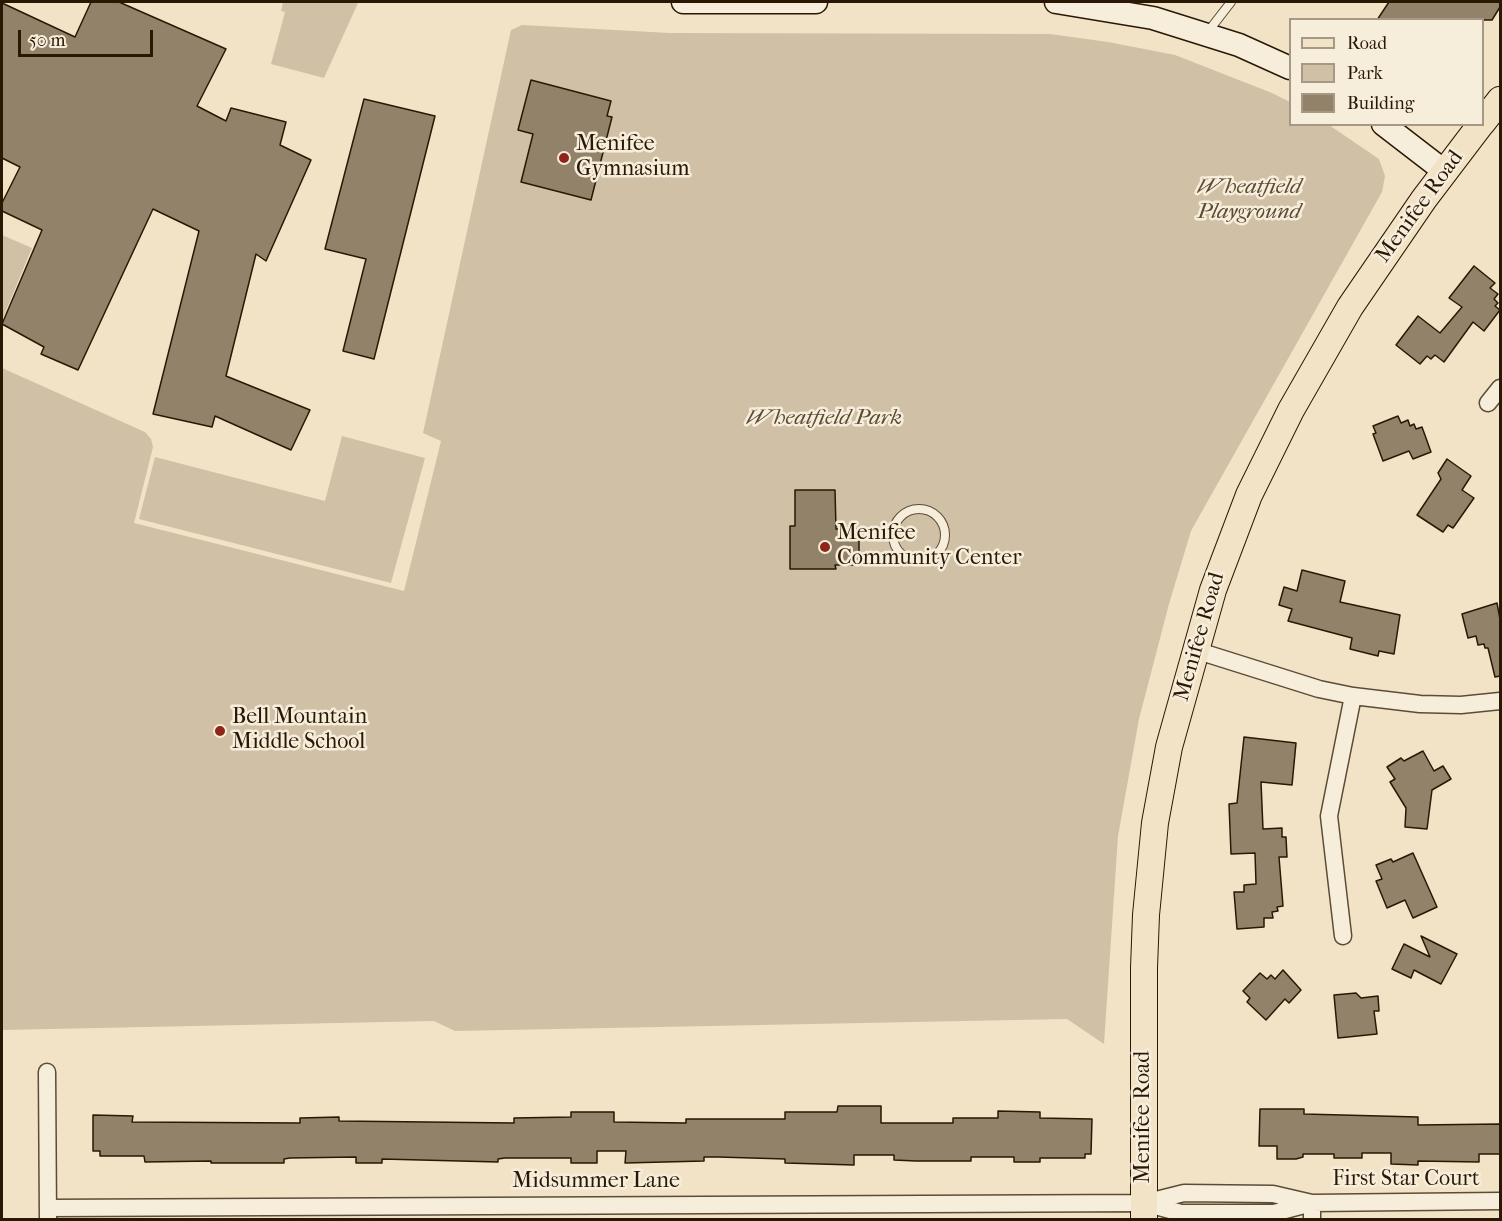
<!DOCTYPE html>
<style>
body{margin:0}
#map{position:relative;width:1502px;height:1221px;overflow:hidden;background:#f2e3c7;font-family:"IM FELL French Canon",serif}
canvas{display:block}
.frame{position:absolute;inset:0;border:3px solid #291904;pointer-events:none}
.legend{position:absolute;left:1289px;top:18px;width:195px;height:108px;box-sizing:border-box;background:#f7eddb;border:2px solid #a59885;margin:0;padding:8px 10px;list-style:none;font-size:18px;color:#291904}
.legend li{display:flex;align-items:center;gap:12px;height:30px}
.legend b{width:30px;border:2px solid #a59885}
.scale{position:absolute;left:18px;top:30px;width:135px;height:27px;box-sizing:border-box;border:3px solid #291904;border-top:0;padding-left:8px;font-size:18px;line-height:21px;white-space:nowrap;color:#291904;-webkit-text-stroke:4px #f7eddb;paint-order:stroke}
</style>
<div id="map">
<canvas width="1502" height="1221"></canvas>
<div class="frame"></div>
<ul class="legend">
<li><b style="height:8px;background:#f2e3c7"></b>Road</li>
<li><b style="height:16px;background:#d0c1a6"></b>Park</li>
<li><b style="height:16px;background:#928269"></b>Building</li>
</ul>
<div class="scale">50 m</div>
</div>
<script>
const ctx = document.querySelector('canvas').getContext('2d');
ctx.lineJoin = 'round';
function fillPath(path, color) {
  ctx.fillStyle = color;
  ctx.fill(path, 'evenodd');
}
function toPath(rows) {
  const path = new Path2D();
  for (const r of rows) {
    if (r.length === 3) {
      path.moveTo(r[0] + r[2], r[1]);
      path.arc(r[0], r[1], r[2], 0, 2 * Math.PI);
      continue;
    }
    path.moveTo(r[0], r[1]);
    for (let i = 2; i < r.length; i += 2) path.lineTo(r[i], r[i + 1]);
  }
  return path;
}
function stroke(path, color, width, dash) {
  ctx.strokeStyle = color;
  ctx.lineWidth = width;
  ctx.lineCap = dash ? 'butt' : 'round';
  ctx.setLineDash(dash || []);
  ctx.stroke(path);
}
function write(font, color, halo, rows, align = 'center') {
  ctx.font = font + ' "IM FELL French Canon",serif';
  ctx.lineWidth = 5;
  ctx.setLineDash([]);
  ctx.textBaseline = 'middle';
  ctx.strokeStyle = halo;
  ctx.fillStyle = color;
  for (const [text, x, y, turn = 0] of rows) {
    ctx.save();
    ctx.translate(x, y);
    ctx.rotate((+turn || 0) * Math.PI / 180);
    ctx.textAlign = isNaN(turn) ? turn : align;
    if (halo) ctx.strokeText(text, 0, 0);
    ctx.fillText(text, 0, 0);
    ctx.restore();
  }
}
fillPath(toPath([
 [283,2,358,3,324,78,271,64,285,12,281,11],
 [522,25,670,33,1050,34,1108,42,1175,55,1272,93,1290,102,1290,124,1329,125,1379,159,1385,176,1382,192,1205,506,1191,531,1169,604,1139,719,1118,836,1104,1044,1067,1019,455,1031,434,1021,2,1030,2,368,145,432,151,439,153,447,134,523,404,591,441,441,423,433,511,30],
 [2,235,32,248,2,320],
 [342,436,425,458,391,583,139,519,155,457,325,501]
]), '#d0c1a6');
const building = toPath([
 [91,2,119,2,226,49,197,106,226,121,231,108,286,122,280,145,311,160,266,261,256,254,226,376,310,410,291,450,215,416,212,427,153,414,199,231,153,209,78,370,41,354,44,347,2,324,42,230,2,211,2,203,20,167,2,158,2,3,75,37,91,2],
 [1389,2,1500,2,1500,7,1492,20,1377,20,1389,2],
 [531,80,611,101,607,116,612,117,591,200,521,182,533,134,518,130,531,80],
 [364,99,435,116,374,359,343,351,366,259,325,249,364,99],
 [1474,266,1495,283,1490,288,1498,294,1494,299,1498,303,1495,306,1500,310,1484,331,1473,322,1444,362,1435,355,1431,359,1427,356,1420,364,1396,345,1418,316,1440,333,1462,307,1449,298,1474,266],
 [1398,416,1401,423,1408,420,1410,426,1414,424,1416,429,1422,427,1431,452,1413,459,1409,451,1383,461,1373,434,1376,433,1373,426,1398,416],
 [1447,459,1471,476,1462,490,1474,498,1453,528,1448,525,1443,532,1417,515,1441,479,1438,473,1447,459],
 [795,490,835,490,836,529,859,529,859,565,835,565,836,569,790,569,790,526,795,526,795,490],
 [1302,570,1345,581,1340,602,1400,615,1394,654,1379,651,1378,656,1350,649,1352,638,1288,621,1292,609,1279,605,1284,587,1297,591,1302,570],
 [1497,603,1500,619,1500,676,1495,677,1488,648,1485,648,1484,644,1478,645,1476,636,1468,638,1462,614,1497,603],
 [1244,737,1296,743,1292,785,1261,782,1263,829,1282,828,1282,837,1286,837,1287,857,1279,857,1283,906,1277,907,1278,911,1272,912,1273,918,1264,918,1264,927,1237,929,1234,892,1244,892,1244,885,1256,884,1255,853,1231,854,1229,804,1237,803,1244,737],
 [1423,751,1434,771,1443,766,1451,779,1432,790,1427,829,1405,827,1406,808,1390,782,1395,779,1387,767,1401,758,1404,761,1423,751],
 [1413,853,1437,907,1413,918,1405,900,1387,908,1376,881,1382,879,1376,865,1391,859,1393,862,1413,853],
 [1421,936,1457,954,1441,984,1414,970,1411,978,1392,969,1404,944,1430,957,1421,936],
 [1283,970,1301,990,1289,1003,1285,999,1266,1020,1247,1002,1250,998,1243,991,1260,973,1267,979,1271,975,1275,979,1283,970],
 [1356,993,1361,998,1378,996,1379,1011,1374,1011,1377,1034,1338,1038,1334,995,1356,993],
 [838,1106,881,1106,881,1123,953,1123,953,1118,998,1118,998,1111,1040,1112,1040,1118,1092,1119,1091,1154,1085,1154,1085,1158,1040,1158,1040,1162,1014,1162,1014,1157,971,1157,971,1161,916,1161,894,1160,894,1155,854,1155,854,1165,785,1163,785,1159,718,1157,704,1157,704,1161,625,1163,626,1151,597,1151,597,1163,571,1163,571,1158,505,1158,498,1159,498,1162,382,1159,382,1163,356,1163,356,1157,290,1158,284,1159,284,1163,211,1163,211,1161,145,1162,144,1156,100,1156,100,1151,93,1151,93,1115,133,1116,132,1122,300,1123,300,1118,339,1117,339,1121,514,1123,514,1118,571,1117,571,1112,614,1112,614,1122,686,1123,686,1119,785,1119,785,1112,837,1112,838,1106],
 [1260,1109,1304,1109,1304,1114,1418,1117,1418,1125,1500,1124,1500,1154,1479,1154,1479,1162,1418,1161,1418,1165,1391,1164,1391,1153,1362,1153,1362,1158,1334,1158,1334,1154,1303,1154,1303,1157,1296,1159,1277,1159,1277,1146,1259,1146,1260,1109]
]);
fillPath(building, '#928269');
stroke(building, '#291904', 1.5);
const lane = toPath([
 [1207,33,1231,2],
 [919,535,26]
]);
const street = toPath([
 [1488,403,1500,388],
 [1195,650,1319,689,1353,696,1420,704,1461,705,1500,701],
 [1343,936,1329,816,1353,696],
 [47,1072,48,1220],
 [1312,1203,1312,1220],
 [1148,1204,1181,1213,1274,1213,1308,1204],
 [48,1208,1144,1203,1184,1193,1273,1194,1312,1203,1500,1201]
]);
const secondary = toPath([
 [683,2,816,2],
 [1056,2,1153,18,1239,45,1290,68],
 [1383,124,1444,171]
]);
const primary = toPath([
 [1482,123,1500,100],
 [1144,1220,1144,968,1146,915,1155,823,1169,747,1213,590,1249,495,1291,410,1350,307,1424,199,1481,124]
]);
stroke(lane, '#5b4c35', 10);
stroke(street, '#5b4c35', 19);
stroke(secondary, '#291904', 25);
stroke(primary, '#291904', 28);
stroke(lane, '#f7eddb', 8);
stroke(street, '#f7eddb', 16);
stroke(secondary, '#f7eddb', 22);
stroke(primary, '#f2e3c7', 26);
for (const [x, y, r, color] of [
 [564,158,6,"#8f2418"],
 [825,547,6,"#8f2418"],
 [220,731,6,"#8f2418"]
]) {
  const dot = new Path2D();
  dot.arc(x, y, r, 0, 2 * Math.PI);
  ctx.fillStyle = color;
  ctx.fill(dot);
  stroke(dot, '#f7eddb', 2);
}
write('22px', '#291904', '#f7eddb', [
 ["Menifee",576,145],
 ["Gymnasium",576,170],
 ["Menifee",837,534],
 ["Community Center",837,559],
 ["Bell Mountain",232,718],
 ["Middle School",232,743]
], 'left');
write('italic 22px', '#5b4b35', '#f7eddb', [
 ["Wheatfield",1249,188],
 ["Playground",1249,213],
 ["Wheatfield Park",824,419]
]);
write('22px', '#291904', '#f7eddb', [
 ["Menifee Road",1420,207,-54],
 ["Menifee Road",1200,637,-74],
 ["Menifee Road",1144,1117,-90],
 ["First Star Court",1406,1180],
 ["Midsummer Lane",596,1182]
]);
</script>
